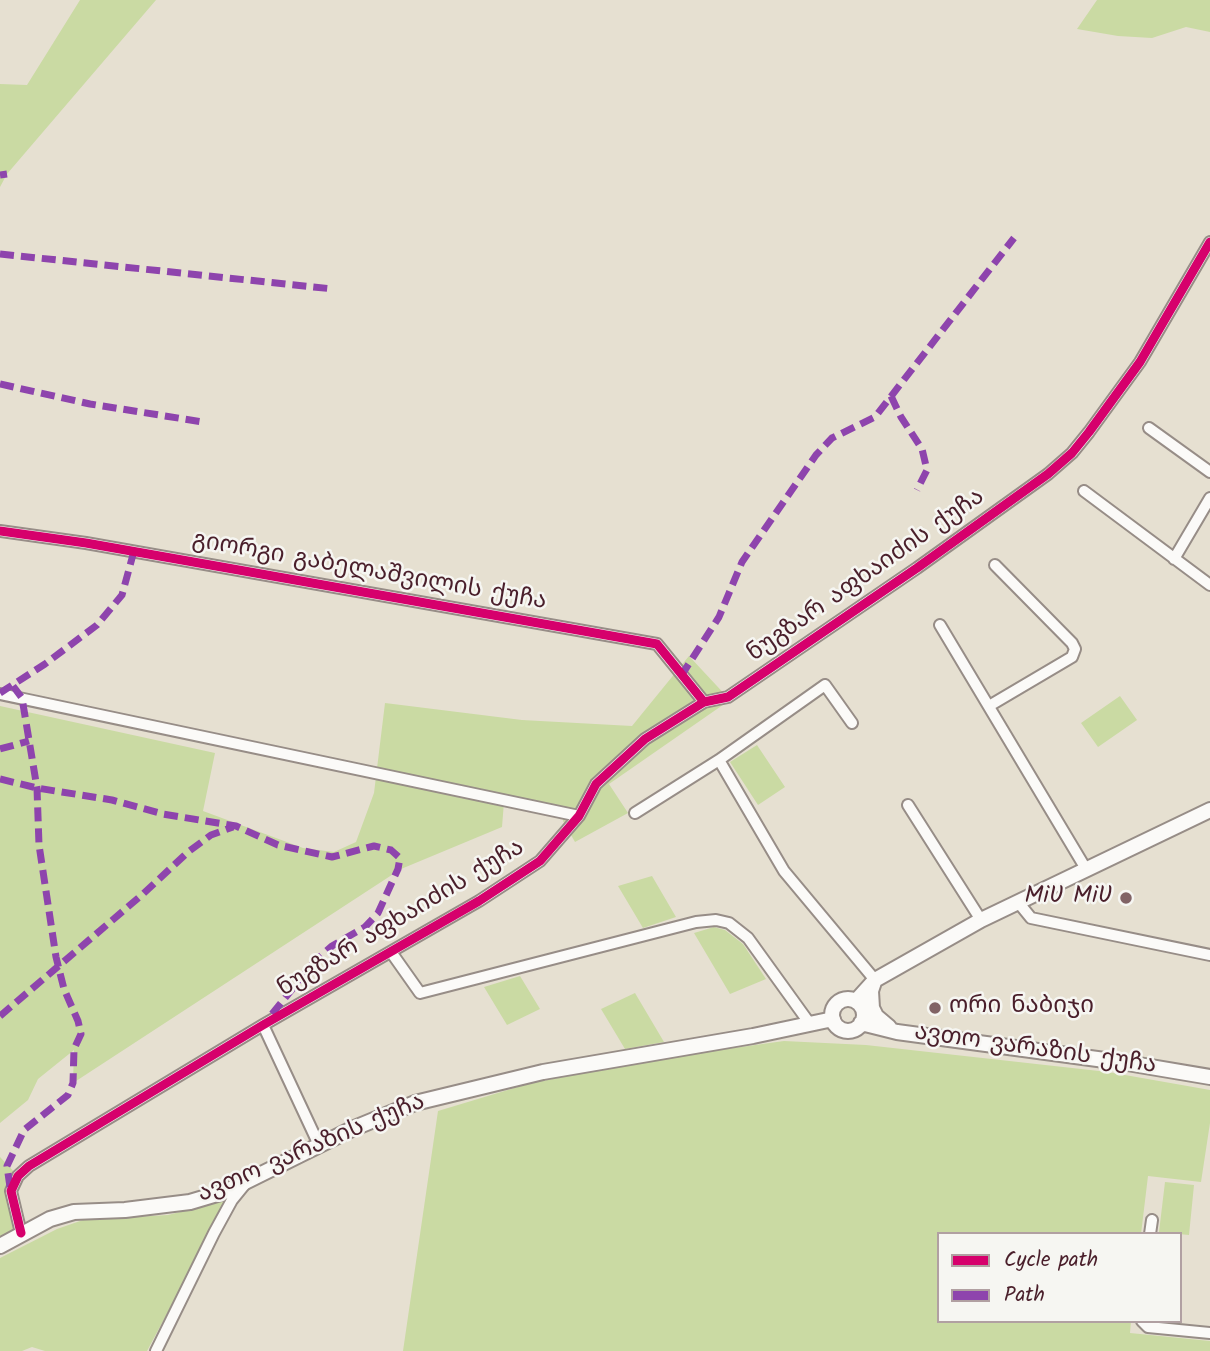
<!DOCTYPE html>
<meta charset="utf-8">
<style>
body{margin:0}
#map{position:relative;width:1210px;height:1351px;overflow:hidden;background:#e6e0d1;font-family:Kalam,sans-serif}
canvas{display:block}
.legend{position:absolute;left:937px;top:1232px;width:245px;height:91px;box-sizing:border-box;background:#f6f6f2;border:2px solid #b1a0a2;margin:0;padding:9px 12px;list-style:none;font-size:21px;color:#4a1f2b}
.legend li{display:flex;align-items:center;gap:14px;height:35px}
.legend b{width:35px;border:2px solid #b1a0a2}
</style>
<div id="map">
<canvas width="1210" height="1351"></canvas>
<ul class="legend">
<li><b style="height:9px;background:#d6006c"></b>Cycle path</li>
<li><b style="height:9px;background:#8e44ad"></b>Path</li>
</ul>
</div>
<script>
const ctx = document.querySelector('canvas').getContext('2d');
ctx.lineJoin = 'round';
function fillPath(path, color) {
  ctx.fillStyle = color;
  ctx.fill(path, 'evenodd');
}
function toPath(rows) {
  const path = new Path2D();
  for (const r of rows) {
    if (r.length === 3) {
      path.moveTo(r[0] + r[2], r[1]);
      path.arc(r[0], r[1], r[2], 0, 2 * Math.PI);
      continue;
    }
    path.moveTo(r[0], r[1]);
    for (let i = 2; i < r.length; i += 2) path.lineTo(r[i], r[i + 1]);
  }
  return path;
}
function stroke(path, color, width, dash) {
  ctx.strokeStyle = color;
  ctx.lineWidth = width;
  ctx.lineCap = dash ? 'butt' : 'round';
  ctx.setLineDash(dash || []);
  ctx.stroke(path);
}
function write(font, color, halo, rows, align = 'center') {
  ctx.font = font + ' Kalam,"Noto Sans Georgian",sans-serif';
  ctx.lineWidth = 5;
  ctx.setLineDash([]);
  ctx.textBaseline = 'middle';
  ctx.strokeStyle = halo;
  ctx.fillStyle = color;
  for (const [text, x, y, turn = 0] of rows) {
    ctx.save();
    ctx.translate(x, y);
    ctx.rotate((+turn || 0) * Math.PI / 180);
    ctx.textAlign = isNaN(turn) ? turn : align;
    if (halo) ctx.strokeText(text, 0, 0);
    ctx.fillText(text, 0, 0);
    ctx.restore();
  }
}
fillPath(toPath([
 [80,0,156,0,7,174,0,187,0,84,27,85],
 [1097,0,1210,0,1210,32,1186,27,1152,38,1118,36,1077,29],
 [689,656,730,700,609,784,628,813,575,842,563,821,562,806,504,802,502,827,401,869,73,1083,74,1050,38,1079,28,1100,0,1123,0,706,215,753,203,811,303,848,334,852,356,842,374,793,385,703,522,720,632,726],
 [1120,696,1137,720,1098,747,1081,723],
 [757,745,785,787,758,805,730,762],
 [652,876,676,917,643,928,618,886],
 [714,927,725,930,743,944,766,979,730,994,694,933],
 [520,976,540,1009,507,1025,484,987],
 [635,993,664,1042,625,1049,601,1009],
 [784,1041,866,1045,1108,1072,1210,1090,1210,1123,1201,1182,1148,1176,1141,1234,939,1234,939,1321,1131,1321,1130,1333,1210,1341,1210,1351,403,1351,438,1111,531,1083,676,1056],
 [0,1157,18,1176,11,1191,21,1233,0,1246],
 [1165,1182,1194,1185,1189,1235,1159,1232],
 [223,1198,226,1203,147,1351,45,1351,32,1347,22,1351,0,1351,0,1258,57,1229,83,1220,168,1215,200,1207]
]), '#cadaa3');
const minor = toPath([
 [1149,428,1210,472],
 [1084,491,1210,585],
 [0,531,86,543,657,644,704,702],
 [1174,559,1210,498],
 [940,625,1086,869],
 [0,694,579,816],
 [989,706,1072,657,1075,649,1072,643,995,565],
 [719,760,784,871,875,980],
 [908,805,981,920],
 [635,813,719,760,825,685,852,723],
 [1018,902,1031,918,1210,955],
 [391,952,420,993,696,922,716,920,729,923,748,938,810,1024],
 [263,1025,319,1145],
 [21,1233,11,1191,18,1176,29,1166,263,1025,479,901,540,861,579,816,596,784,645,739,704,702,728,697,917,568,1048,474,1072,453,1089,432,1140,362,1210,242],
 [1150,1234,1152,1220],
 [1142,1321,1148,1327,1210,1333],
 [156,1351,214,1233,232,1200,245,1184]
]);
const tertiary = toPath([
 [874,982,871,991,872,1008,876,1016,889,1027],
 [848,1015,16],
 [856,1001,875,980,981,920,1210,810],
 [861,1023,897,1032,1127,1063,1210,1077],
 [0,1246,50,1219,74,1212,125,1210,190,1202,227,1191,352,1129,415,1103,543,1072,753,1036,833,1019]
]);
stroke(minor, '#978d87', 14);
stroke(tertiary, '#978d87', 18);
stroke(minor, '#fbfaf8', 10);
stroke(tertiary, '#fbfaf8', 14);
stroke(toPath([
 [0,175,7,174],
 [0,254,333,289],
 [0,384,90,404,203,422],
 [891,396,901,417,922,449,927,470,917,490],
 [681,676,719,617,742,562,816,455,832,438,875,417,1014,238],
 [0,693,45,664,97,625,122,595,134,551],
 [0,749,29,741],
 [0,779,37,788,112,800,163,814,236,826,278,845,332,857,374,846,391,850,400,858,398,869,378,913,365,927,332,946,316,960,272,1014],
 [0,1016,143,894,188,852,211,835,233,827],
 [10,1187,7,1166,24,1130,68,1095,73,1083,74,1049,81,1034,78,1021,64,989,56,957,39,845,37,788,22,698,13,686]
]), '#8e44ad', 7, [14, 7]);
stroke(toPath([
 [0,531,86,543,657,644,704,702],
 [21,1233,11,1191,18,1176,29,1166,263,1025,479,901,540,861,579,816,596,784,645,739,704,702,728,697,917,568,1048,474,1072,453,1089,432,1140,362,1210,242]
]), '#d6006c', 9);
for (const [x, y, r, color] of [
 [1126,898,7,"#816365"],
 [935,1008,7,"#816365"]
]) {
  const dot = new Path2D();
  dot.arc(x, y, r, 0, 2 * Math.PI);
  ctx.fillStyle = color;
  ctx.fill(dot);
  stroke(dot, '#f6f6f2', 2.5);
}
write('24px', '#4a1f2b', '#f6f6f2', [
 ["გიორგი გაბელაშვილის ქუჩა",369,573,10],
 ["ნუგზარ აფხაიძის ქუჩა",867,577,-35],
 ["ნუგზარ აფხაიძის ქუჩა",402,920,-31],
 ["ავთო ვარაზის ქუჩა",1035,1051,8],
 ["ავთო ვარაზის ქუჩა",312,1150,-23]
]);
write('24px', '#4a1f2b', '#f6f6f2', [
 ["MiU MiU",1112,898],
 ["ორი ნაბიჯი",949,1008,"left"]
], 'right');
</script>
